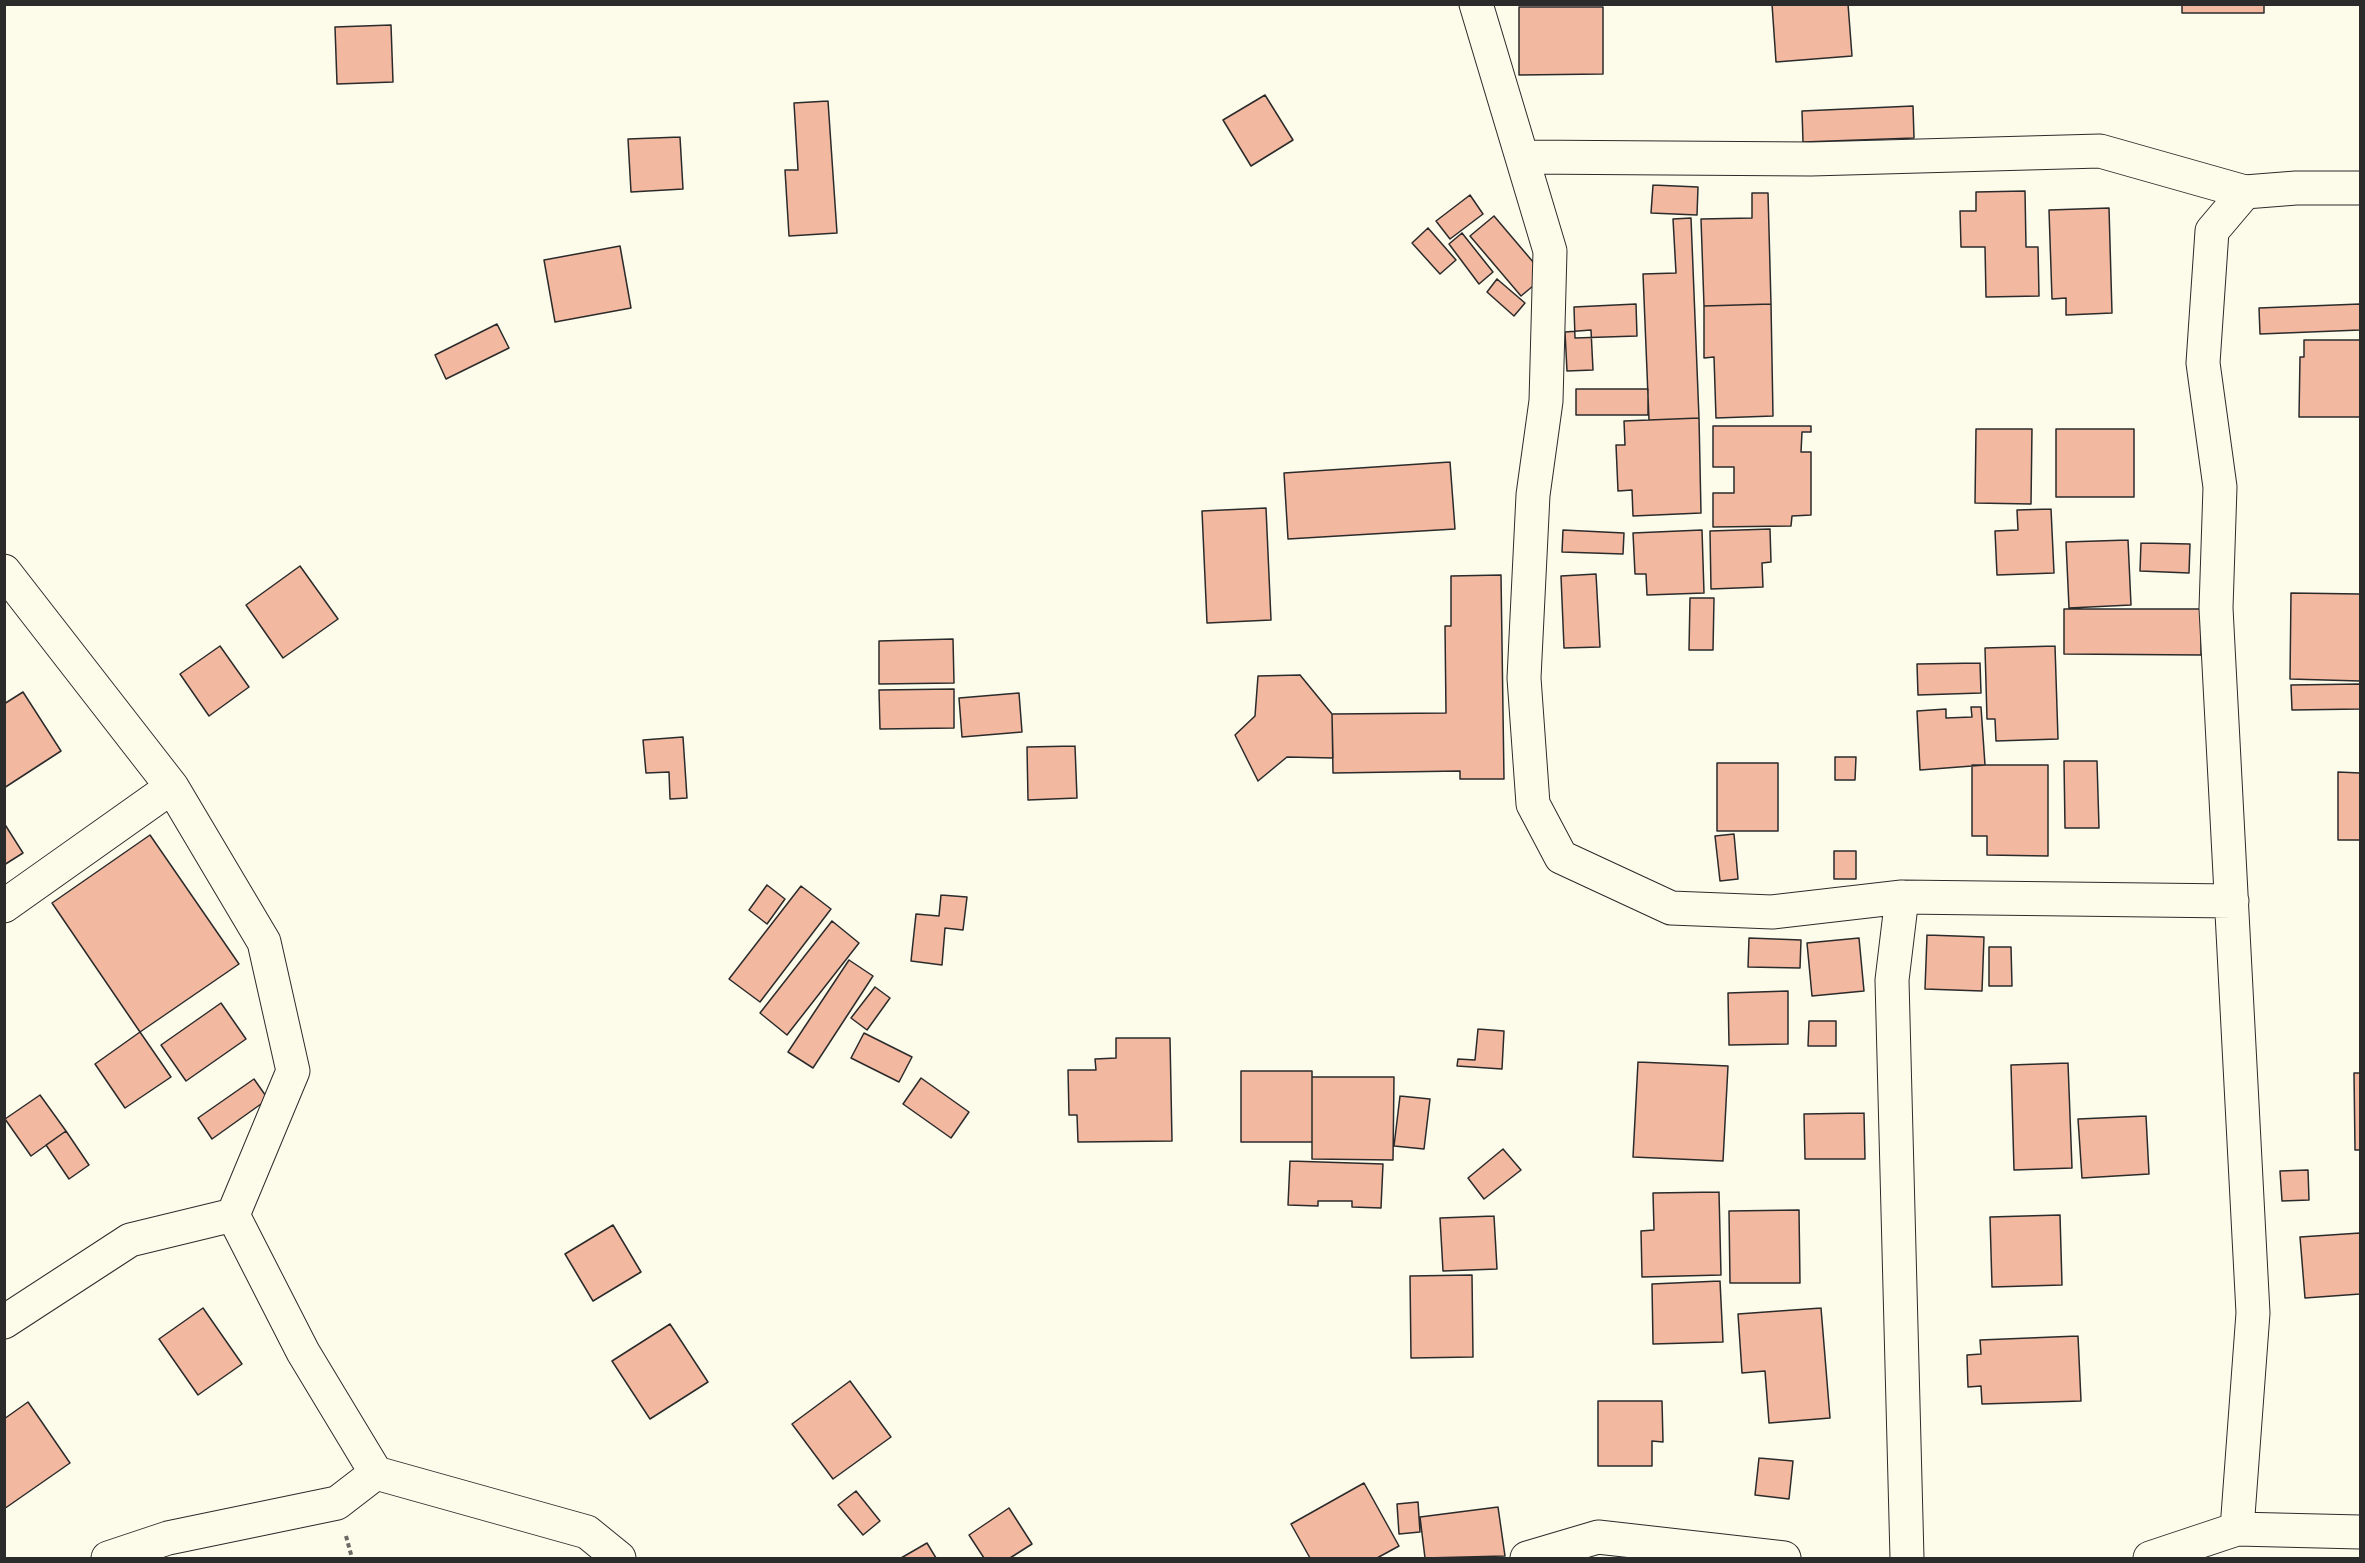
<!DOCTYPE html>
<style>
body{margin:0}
#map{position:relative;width:2365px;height:1563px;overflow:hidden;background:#fdfbea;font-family:Inter,sans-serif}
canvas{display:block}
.frame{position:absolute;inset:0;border:6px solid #2b2b2b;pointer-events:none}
</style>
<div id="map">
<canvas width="2365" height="1563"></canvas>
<div class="frame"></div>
</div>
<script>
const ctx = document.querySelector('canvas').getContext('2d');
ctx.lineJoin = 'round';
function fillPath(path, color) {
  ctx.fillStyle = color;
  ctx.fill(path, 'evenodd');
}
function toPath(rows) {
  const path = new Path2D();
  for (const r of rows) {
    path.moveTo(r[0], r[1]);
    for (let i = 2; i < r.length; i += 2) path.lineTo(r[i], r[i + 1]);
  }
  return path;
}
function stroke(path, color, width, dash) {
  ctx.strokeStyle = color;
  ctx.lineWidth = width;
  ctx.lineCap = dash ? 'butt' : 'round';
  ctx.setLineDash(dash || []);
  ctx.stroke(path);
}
const building = toPath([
 [1772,4,1848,4,1852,56,1776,62,1772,4],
 [2182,4,2264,4,2264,13,2182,13,2182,4],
 [1519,7,1603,7,1603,74,1519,75,1519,7],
 [391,25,393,82,337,84,335,27,391,25],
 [1265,95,1293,140,1251,166,1223,120,1265,95],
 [828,101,837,233,789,236,785,170,798,170,794,103,828,101],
 [1913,106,1914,138,1803,142,1802,111,1913,106],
 [680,137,683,189,631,192,628,139,680,137],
 [1653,185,1698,187,1697,215,1651,213,1653,185],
 [2025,191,2026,247,2038,247,2039,296,1986,297,1985,247,1961,247,1960,211,1976,211,1976,192,2025,191],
 [1752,193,1768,193,1771,304,1704,306,1701,219,1752,218,1752,193],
 [1470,195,1483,214,1450,239,1436,221,1470,195],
 [2109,208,2112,313,2066,315,2066,298,2052,299,2049,210,2109,208],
 [1494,216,1545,276,1521,296,1470,236,1494,216],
 [1691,218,1699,418,1649,420,1643,274,1676,273,1673,219,1691,218],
 [1428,228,1456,260,1440,274,1412,243,1428,228],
 [1462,233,1493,272,1479,284,1449,244,1462,233],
 [620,246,631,308,555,322,544,260,620,246],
 [1497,279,1525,303,1514,316,1487,292,1497,279],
 [1636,304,1637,336,1575,338,1574,307,1636,304],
 [1771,304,1773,416,1716,418,1714,357,1704,358,1704,306,1771,304],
 [2360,304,2360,330,2260,334,2259,308,2360,304],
 [497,324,509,348,446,379,435,355,497,324],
 [1591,330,1593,370,1567,371,1565,332,1591,330],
 [2304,340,2360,340,2360,417,2299,417,2300,357,2304,357,2304,340],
 [1576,389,1648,389,1648,415,1576,415,1576,389],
 [1699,418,1701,513,1633,516,1632,490,1618,491,1616,445,1625,445,1624,421,1699,418],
 [1713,426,1811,426,1811,432,1802,432,1801,452,1811,452,1811,515,1792,516,1791,526,1713,527,1713,493,1734,493,1734,467,1713,467,1713,426],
 [1976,429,2032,429,2031,504,1975,503,1976,429],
 [2056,429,2134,429,2134,497,2056,497,2056,429],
 [1450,462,1455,529,1288,539,1284,473,1450,462],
 [1266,508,1271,620,1207,623,1202,511,1266,508],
 [2051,509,2054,573,1997,575,1995,531,2018,530,2017,510,2051,509],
 [1770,529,1771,562,1762,563,1763,587,1711,589,1710,531,1770,529],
 [1563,530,1624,533,1623,554,1562,552,1563,530],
 [1702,530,1704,593,1647,595,1646,574,1635,574,1633,533,1702,530],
 [2128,540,2131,605,2069,608,2066,542,2128,540],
 [2141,543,2190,544,2189,573,2140,571,2141,543],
 [300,566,338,619,283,658,246,605,300,566],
 [1596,574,1600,647,1564,648,1561,576,1596,574],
 [1501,575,1504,779,1460,779,1460,771,1333,773,1332,714,1446,713,1445,626,1451,626,1451,576,1501,575],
 [2291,593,2360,594,2360,681,2290,679,2291,593],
 [1690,598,1714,598,1713,650,1689,650,1690,598],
 [2064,609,2201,609,2201,655,2064,654,2064,609],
 [953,639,954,683,879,684,879,641,953,639],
 [220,646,249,687,209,716,180,674,220,646],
 [2055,646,2058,739,1996,741,1995,719,1987,719,1985,648,2055,646],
 [1980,663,1981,693,1918,695,1917,664,1980,663],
 [1300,675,1332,714,1333,758,1287,757,1258,781,1235,735,1255,716,1258,676,1300,675],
 [2360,684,2360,709,2292,710,2291,685,2360,684],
 [954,689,954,728,880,729,879,690,954,689],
 [23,692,61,751,4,788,4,704,23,692],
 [1019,693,1022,732,962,737,959,698,1019,693],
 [1971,707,1981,707,1985,765,1920,770,1917,711,1946,709,1946,718,1972,717,1971,707],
 [683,737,687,798,670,799,669,772,646,773,643,740,683,737],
 [1075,746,1077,798,1028,800,1027,747,1075,746],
 [1835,757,1856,757,1855,780,1835,780,1835,757],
 [2064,761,2097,761,2099,828,2065,828,2064,761],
 [1717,763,1778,763,1778,831,1717,831,1717,763],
 [1972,765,2048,765,2048,856,1987,855,1987,836,1972,836,1972,765],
 [2338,772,2360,773,2360,840,2338,840,2338,772],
 [4,823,23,853,4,865,4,823],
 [1734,834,1738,879,1720,881,1715,836,1734,834],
 [150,835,239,964,140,1032,52,903,150,835],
 [1834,851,1856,851,1856,879,1834,879,1834,851],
 [767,885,785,899,767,924,749,910,767,885],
 [801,886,831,909,760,1002,729,979,801,886],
 [941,895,967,897,963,930,945,928,942,965,911,961,916,914,939,916,941,895],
 [832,921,859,943,787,1035,760,1013,832,921],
 [1927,935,1984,937,1982,991,1925,989,1927,935],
 [1749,938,1801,940,1800,968,1748,967,1749,938],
 [1859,938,1864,991,1812,996,1807,943,1859,938],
 [1989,947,2011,947,2012,986,1989,986,1989,947],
 [849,960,873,976,813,1068,788,1052,849,960],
 [875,987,890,998,867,1030,851,1018,875,987],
 [1788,991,1788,1044,1729,1045,1728,993,1788,991],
 [221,1003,246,1039,186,1081,161,1045,221,1003],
 [1809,1021,1836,1021,1836,1046,1808,1046,1809,1021],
 [1478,1029,1504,1031,1502,1069,1457,1066,1458,1059,1475,1060,1478,1029],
 [140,1032,171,1077,125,1108,95,1064,140,1032],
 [864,1033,912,1057,899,1082,851,1058,864,1033],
 [1116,1038,1170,1038,1172,1141,1078,1142,1077,1115,1069,1115,1068,1070,1096,1070,1095,1059,1116,1058,1116,1038],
 [1638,1062,1728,1066,1723,1161,1633,1157,1638,1062],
 [2068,1063,2072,1168,2014,1170,2011,1065,2068,1063],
 [1241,1071,1312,1071,1312,1142,1241,1142,1241,1071],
 [2354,1073,2360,1073,2360,1150,2355,1150,2354,1073],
 [1312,1077,1394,1077,1393,1160,1312,1159,1312,1077],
 [921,1078,969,1112,951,1138,903,1104,921,1078],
 [254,1079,268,1099,212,1139,198,1118,254,1079],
 [40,1095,66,1131,31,1156,5,1119,40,1095],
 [1400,1096,1430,1099,1424,1149,1394,1146,1400,1096],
 [1864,1113,1865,1159,1805,1159,1804,1114,1864,1113],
 [2146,1116,2149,1174,2082,1178,2078,1119,2146,1116],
 [66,1131,89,1165,69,1179,46,1145,66,1131],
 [1503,1149,1521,1170,1484,1199,1468,1178,1503,1149],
 [1290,1161,1383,1164,1381,1208,1352,1207,1352,1201,1318,1201,1318,1206,1288,1205,1290,1161],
 [2308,1170,2309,1200,2282,1201,2280,1171,2308,1170],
 [1719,1192,1721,1275,1642,1277,1641,1231,1654,1230,1653,1193,1719,1192],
 [1799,1210,1800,1283,1730,1283,1729,1211,1799,1210],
 [2060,1215,2062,1285,1992,1287,1990,1217,2060,1215],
 [1494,1216,1497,1269,1443,1271,1440,1218,1494,1216],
 [613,1225,641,1272,593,1301,565,1254,613,1225],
 [2360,1233,2360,1294,2305,1298,2300,1237,2360,1233],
 [1472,1275,1473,1357,1411,1358,1410,1276,1472,1275],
 [1720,1281,1723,1342,1653,1344,1652,1284,1720,1281],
 [203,1308,242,1364,198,1395,159,1339,203,1308],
 [1821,1308,1830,1418,1769,1423,1765,1371,1742,1373,1738,1314,1821,1308],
 [670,1324,708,1382,650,1419,612,1361,670,1324],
 [2078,1336,2081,1401,1982,1404,1981,1386,1968,1387,1967,1355,1981,1354,1980,1340,2078,1336],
 [850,1381,891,1437,833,1479,792,1424,850,1381],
 [1598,1401,1662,1401,1663,1442,1652,1441,1652,1466,1598,1466,1598,1401],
 [28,1402,70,1463,4,1509,4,1419,28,1402],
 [1759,1458,1793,1461,1789,1499,1755,1495,1759,1458],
 [1364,1483,1399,1546,1377,1558,1310,1558,1291,1524,1364,1483],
 [856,1491,880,1521,863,1535,838,1505,856,1491],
 [1418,1502,1420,1532,1399,1534,1397,1504,1418,1502],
 [1498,1507,1505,1556,1425,1558,1420,1517,1498,1507],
 [1009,1508,1032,1544,1010,1558,984,1558,969,1535,1009,1508],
 [927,1543,936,1558,901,1558,927,1543]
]);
fillPath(building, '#f2b8a0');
stroke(building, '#2b2b2b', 1.5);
const minor = toPath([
 [1476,4,1550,251,1546,401,1533,495,1524,678,1533,804,1561,857,1671,908,1772,912,1902,897,2232,901],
 [1524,157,1811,159,2100,151,2245,192],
 [4,571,172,787,264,942,293,1071,233,1215,303,1352,376,1473,587,1532,619,1558],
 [1902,897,1892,980,1907,1558],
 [4,906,172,787],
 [4,1322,130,1240,233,1215],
 [2237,1529,2360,1532],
 [108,1558,168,1538,337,1503,376,1473],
 [1527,1558,1598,1537,1784,1558],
 [2150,1558,2237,1529,2253,1313,2216,608,2220,487,2203,363,2212,231,2245,192,2296,188,2360,188]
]);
stroke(minor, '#2b2b2b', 35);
stroke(toPath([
 [346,1536,352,1558]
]), '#6a6964', 4, [4.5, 3]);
stroke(minor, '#fdfbea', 33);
</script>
